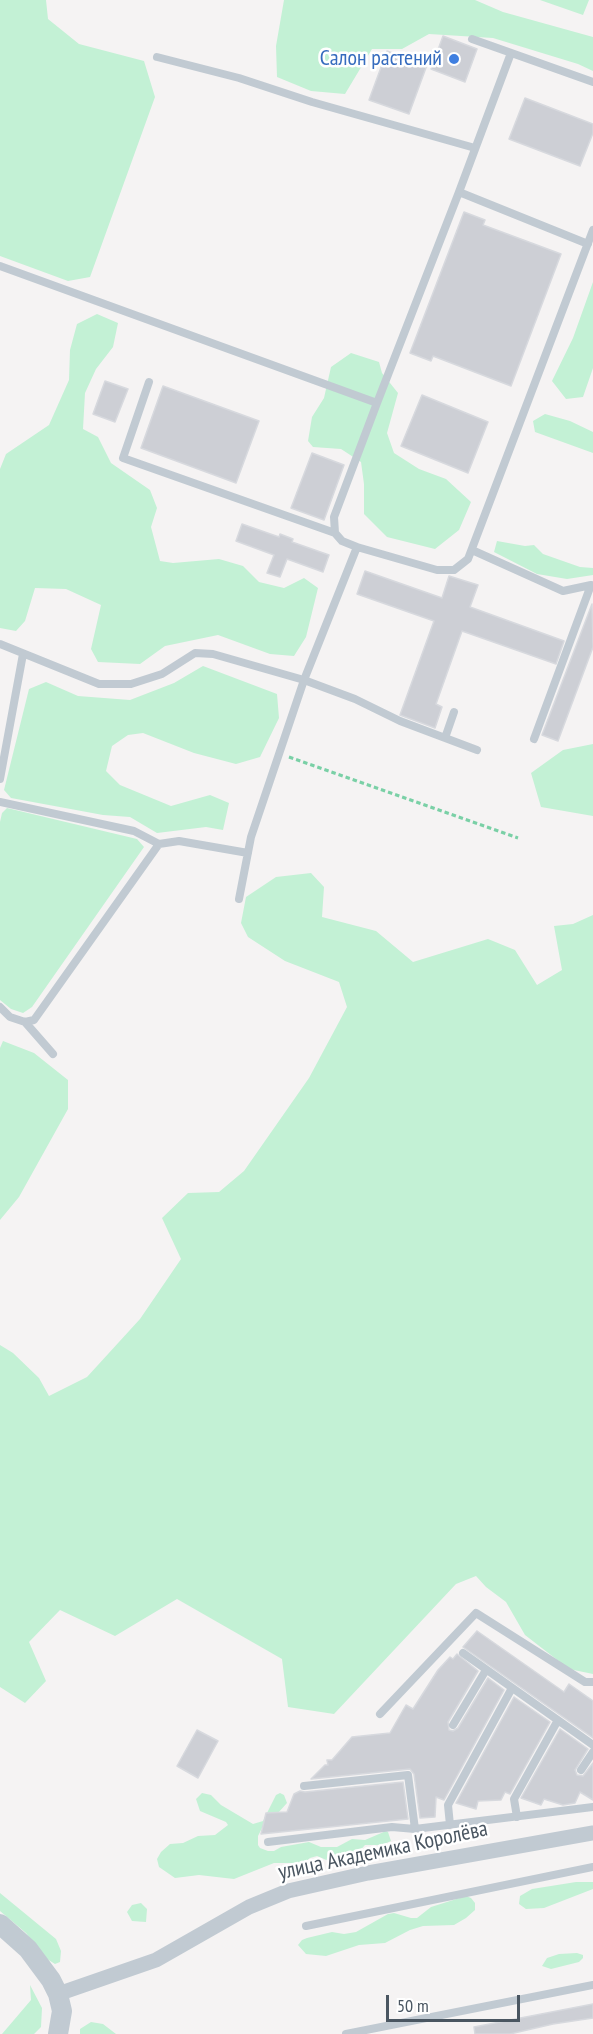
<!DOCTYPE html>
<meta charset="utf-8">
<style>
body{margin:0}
#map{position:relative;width:593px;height:2034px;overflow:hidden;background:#f5f3f3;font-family:"PT Sans Narrow",sans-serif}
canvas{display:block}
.scale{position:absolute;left:386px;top:1995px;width:134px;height:27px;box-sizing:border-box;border:3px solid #4a5661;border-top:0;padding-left:8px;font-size:18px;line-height:21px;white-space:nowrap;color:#4a5661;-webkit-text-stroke:4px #fff;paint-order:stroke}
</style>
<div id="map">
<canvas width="593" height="2034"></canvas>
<div class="scale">50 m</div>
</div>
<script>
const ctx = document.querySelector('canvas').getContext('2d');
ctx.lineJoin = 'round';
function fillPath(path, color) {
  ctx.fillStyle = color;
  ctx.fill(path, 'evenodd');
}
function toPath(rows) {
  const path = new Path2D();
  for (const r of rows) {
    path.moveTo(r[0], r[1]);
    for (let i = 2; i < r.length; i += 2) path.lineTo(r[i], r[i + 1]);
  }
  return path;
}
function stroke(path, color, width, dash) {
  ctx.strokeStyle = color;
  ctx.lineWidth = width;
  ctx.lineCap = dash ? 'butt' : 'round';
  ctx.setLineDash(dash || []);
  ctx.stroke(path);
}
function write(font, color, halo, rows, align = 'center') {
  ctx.font = font + ' "PT Sans Narrow",sans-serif';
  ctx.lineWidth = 5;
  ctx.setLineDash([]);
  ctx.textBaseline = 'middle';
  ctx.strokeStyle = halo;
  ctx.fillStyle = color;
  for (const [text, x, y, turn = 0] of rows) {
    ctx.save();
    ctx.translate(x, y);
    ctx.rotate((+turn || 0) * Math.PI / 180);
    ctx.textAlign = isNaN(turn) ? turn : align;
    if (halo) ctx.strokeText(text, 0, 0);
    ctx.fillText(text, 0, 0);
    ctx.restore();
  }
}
fillPath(toPath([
 [0,0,46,0,48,19,79,44,144,61,155,97,90,277,68,281,0,256],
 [284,0,475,0,503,12,593,37,593,71,578,64,493,38,429,34,402,49,372,49,345,94,311,91,277,77,276,46],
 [540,0,589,0,583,15],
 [593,282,593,368,583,397,566,399,552,381,573,338],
 [97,314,118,323,113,347,96,369,85,393,83,429,98,437,111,463,150,490,157,508,151,527,160,561,173,563,219,559,243,566,259,582,284,588,304,578,318,588,306,637,294,656,270,654,218,635,165,646,140,664,98,662,91,649,101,605,66,589,35,588,25,621,16,631,0,628,0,469,6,454,49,425,69,380,70,350,77,324],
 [351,353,379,362,382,373,398,393,387,433,394,453,419,469,446,479,471,502,459,530,435,549,387,537,364,514,364,484,361,462,341,449,313,447,308,441,312,417,324,398,331,367],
 [545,414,570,421,593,432,593,453,535,432,533,421],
 [497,541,525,546,534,545,543,554,580,567,593,568,593,575,567,579,537,574,494,552],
 [203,666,277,694,279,718,260,757,236,764,194,753,143,733,128,735,112,746,106,771,120,785,171,806,210,795,229,803,223,830,206,827,157,833,130,817,103,815,11,798,4,790,29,689,46,682,78,696,130,700,174,683],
 [593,744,593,816,541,807,531,773,563,750],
 [7,808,137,839,144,847,32,1007,23,1013,11,1009,0,1000,0,822,2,813],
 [311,873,324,887,322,917,376,931,413,962,488,939,515,950,537,985,562,970,554,926,573,924,593,915,593,1674,569,1669,525,1635,506,1602,486,1587,476,1576,456,1584,334,1714,288,1707,282,1659,177,1599,115,1636,60,1610,29,1642,46,1681,25,1703,0,1687,0,1345,13,1353,39,1378,49,1396,87,1377,140,1319,181,1259,162,1218,188,1193,219,1192,244,1171,309,1078,347,1007,339,982,285,961,248,937,241,923,246,897,276,877],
 [3,1041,34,1053,68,1080,68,1109,19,1197,0,1220,0,1048],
 [202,1793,211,1795,221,1805,253,1824,263,1821,276,1795,280,1793,284,1795,287,1803,278,1813,265,1822,258,1836,258,1845,260,1848,268,1851,274,1851,281,1847,309,1842,321,1847,337,1847,352,1839,365,1840,386,1831,388,1832,391,1841,382,1845,365,1845,354,1857,343,1857,331,1862,317,1856,310,1858,304,1863,274,1863,234,1879,199,1875,175,1878,159,1867,157,1859,161,1852,170,1844,183,1843,198,1836,215,1835,228,1825,226,1822,200,1811,196,1799],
 [576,1882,593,1882,593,1889,544,1908,526,1909,519,1904,520,1896,532,1889],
 [0,1893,56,1939,61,1951,60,1962,55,1964,47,1959,26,1933,0,1911],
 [466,1896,471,1898,475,1903,475,1910,466,1918,454,1925,423,1926,410,1930,385,1943,359,1945,326,1956,306,1954,298,1945,302,1940,307,1938,332,1932,344,1934,356,1932,388,1914,394,1913,411,1918,417,1918,431,1907],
 [141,1903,147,1909,146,1922,132,1921,127,1912,132,1905],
 [577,1953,583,1955,583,1958,579,1962,551,1969,542,1966,547,1958,559,1954],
 [30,1985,42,2008,41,2027,34,2034,2,2034,31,2000],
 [91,2022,103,2024,116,2034,80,2034,80,2029]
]), '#c3f1d5');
const building = toPath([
 [443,36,477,49,465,82,431,69,443,36],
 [387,51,427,65,409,114,369,100,387,51],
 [525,98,593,124,593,133,580,166,509,139,525,98],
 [464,212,485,220,483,225,561,254,511,386,433,356,431,361,410,353,464,212],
 [105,381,128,389,115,422,93,414,105,381],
 [163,386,259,421,236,483,141,448,163,386],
 [422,395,488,422,468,473,401,446,422,395],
 [312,453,344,465,324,520,291,508,312,453],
 [242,524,279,537,280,534,293,539,292,542,329,555,323,572,287,559,280,577,267,573,274,555,236,541,242,524],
 [365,571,442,598,449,576,478,585,470,607,564,641,556,664,462,631,436,704,442,707,435,728,400,715,434,621,357,594,365,571],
 [592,604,593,647,558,741,542,735,592,604],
 [477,1631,564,1692,569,1684,593,1701,593,1738,463,1647,477,1631],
 [457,1654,478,1671,448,1722,449,1730,453,1731,458,1728,488,1678,504,1690,444,1800,436,1797,435,1817,420,1818,414,1774,410,1769,311,1779,325,1765,328,1765,327,1760,332,1760,352,1737,390,1733,406,1705,413,1709,438,1670,450,1657,453,1659,457,1654],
 [514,1697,550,1722,510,1794,505,1792,501,1800,478,1801,476,1809,456,1803,514,1697],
 [560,1729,588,1749,575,1770,577,1775,583,1776,593,1763,593,1800,580,1792,575,1803,563,1805,544,1799,541,1805,521,1798,560,1729],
 [197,1730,218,1741,198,1778,177,1766,197,1730],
 [403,1782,408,1819,261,1834,266,1813,287,1812,294,1794,300,1791,305,1792,403,1782],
 [593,2004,593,2018,553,2024,510,2034,475,2034,474,2027,593,2004]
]);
fillPath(building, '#cdcfd5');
stroke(building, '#d7d9de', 1.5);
stroke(toPath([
 [289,757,518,838]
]), '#7ad0a6', 3, [4.5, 3]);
stroke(toPath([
 [472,39,593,82],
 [511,53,459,192,588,244],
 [157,57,239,78,312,102,475,148],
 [0,266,377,403,334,517,335,533,342,541,357,547,304,680,213,654,195,653,162,674,131,684,99,684,0,644],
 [149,382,123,458,335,533],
 [377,403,459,192],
 [357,547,437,570,454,570,468,559,593,230],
 [472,550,563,591,591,585,534,739],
 [445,738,454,712],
 [0,779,23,654],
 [0,802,134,831,159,844],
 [239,899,251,837,304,680,355,699,400,721,477,750],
 [0,1007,10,1017,25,1022,34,1020,159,844,179,841,248,853],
 [25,1022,53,1054],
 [463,1653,593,1745],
 [380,1714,476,1613,585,1682,593,1682],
 [453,1725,486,1670],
 [581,1770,593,1752],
 [304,1786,408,1775,415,1829],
 [517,1817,514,1799,558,1720],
 [450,1825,448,1805,512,1688],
 [268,1842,392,1827,415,1829,593,1807],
 [306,1926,593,1867],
 [346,2034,593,1985]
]), '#c1cad2', 8);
stroke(toPath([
 [58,1994,156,1960,249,1907,288,1891,368,1873,593,1833]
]), '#c1cad2', 15);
stroke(toPath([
 [0,1924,28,1949,51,1980,58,1994,62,2011,58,2034]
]), '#c1cad2', 20);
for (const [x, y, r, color] of [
 [454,59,6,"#3f7fe0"]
]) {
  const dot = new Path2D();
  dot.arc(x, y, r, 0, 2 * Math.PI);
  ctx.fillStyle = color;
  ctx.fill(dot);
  stroke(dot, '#fff', 2);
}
write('22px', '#366cbe', '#fff', [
 ["Салон растений",442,59]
], 'right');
write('22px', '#4a5661', '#fff', [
 ["улица Академика Королёва",383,1851,-12]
]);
</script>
